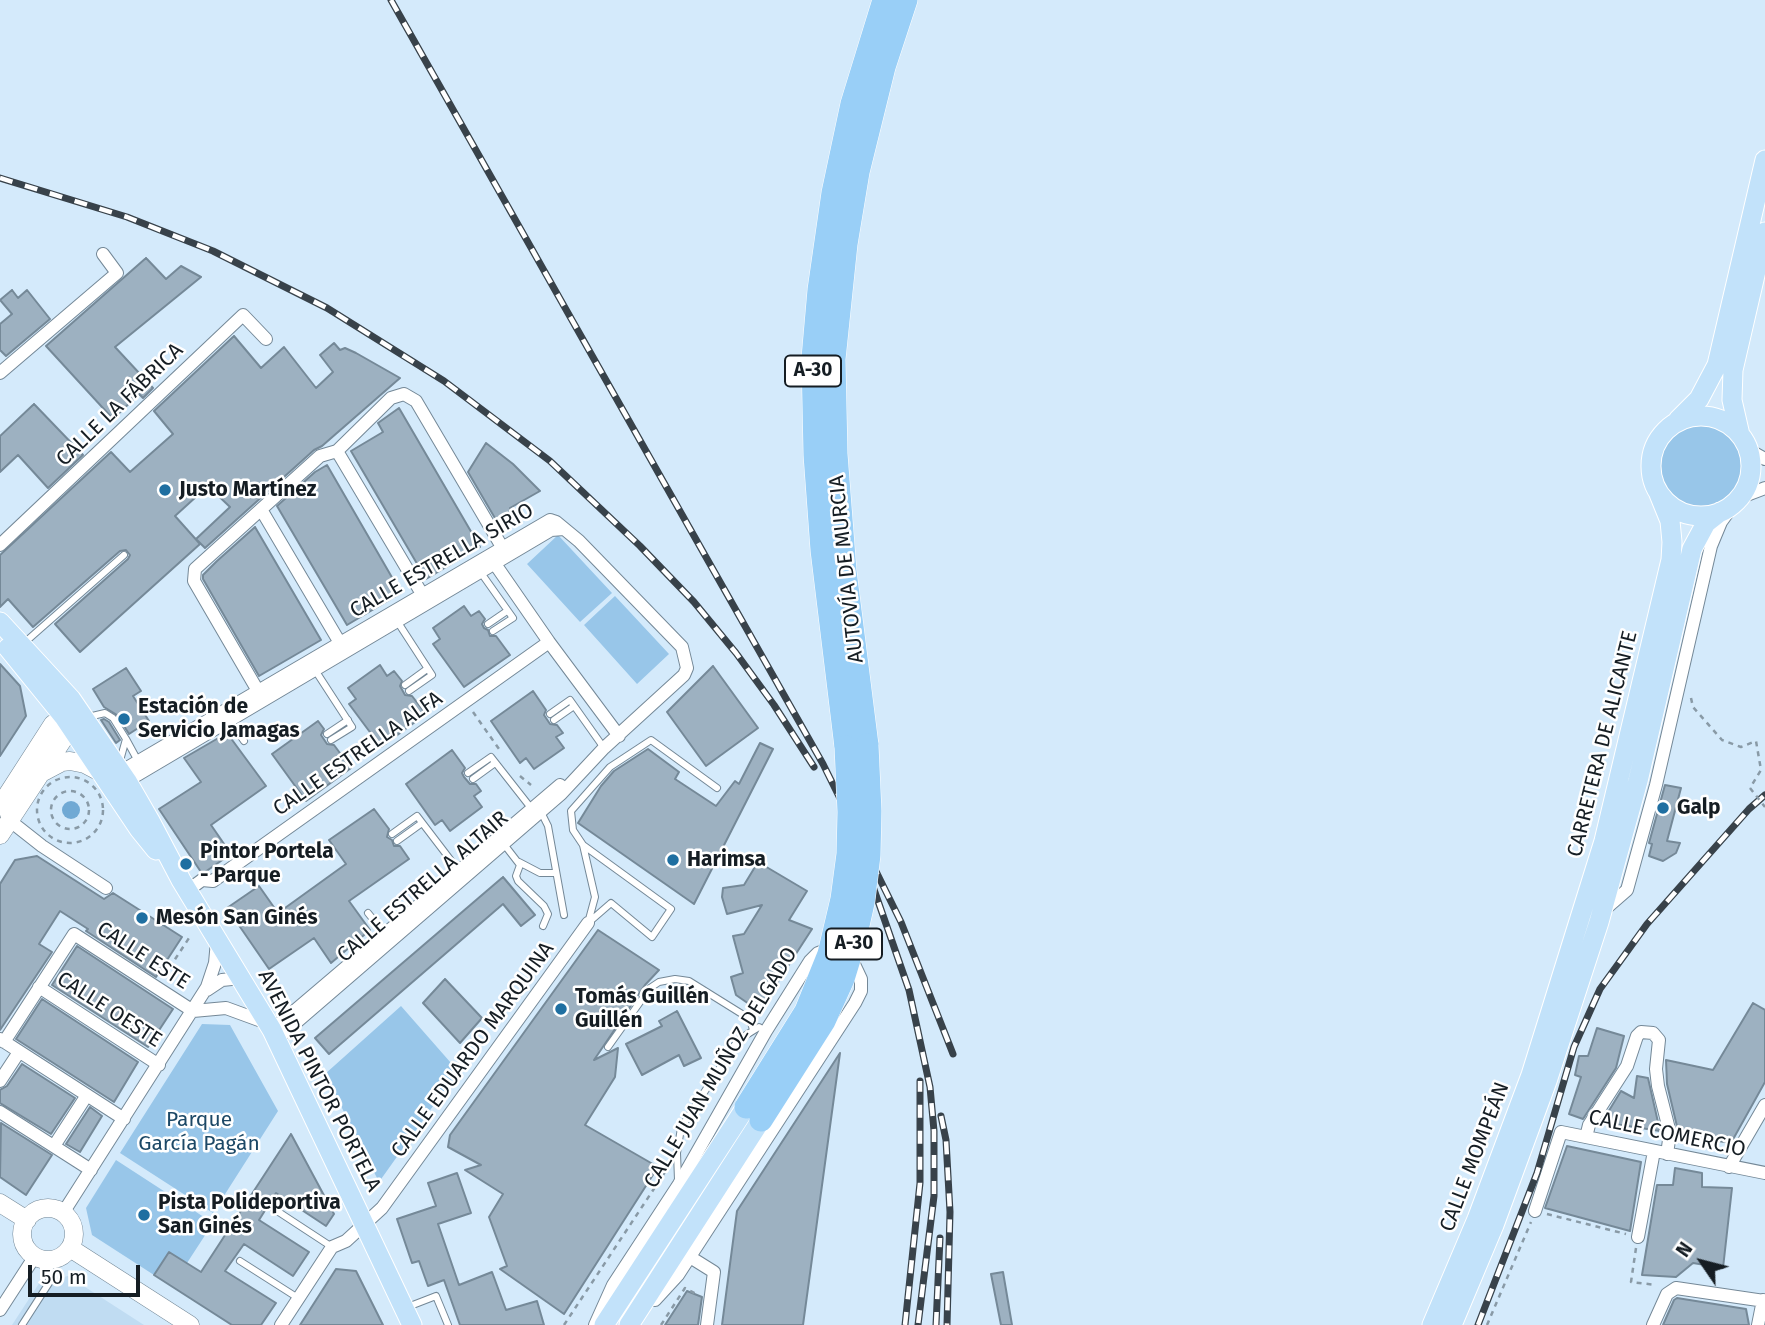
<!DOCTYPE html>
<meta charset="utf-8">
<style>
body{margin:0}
#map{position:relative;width:1765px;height:1325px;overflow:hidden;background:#d4eafb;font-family:"Fira Sans",sans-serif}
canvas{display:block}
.north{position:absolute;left:1667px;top:1227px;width:70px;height:70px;-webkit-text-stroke:5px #fff;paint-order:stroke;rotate:305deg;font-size:19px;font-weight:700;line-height:28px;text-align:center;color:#151d23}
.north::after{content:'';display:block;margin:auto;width:24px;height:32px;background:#151d23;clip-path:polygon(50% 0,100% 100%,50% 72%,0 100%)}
.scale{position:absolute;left:28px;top:1265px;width:112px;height:32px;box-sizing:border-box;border:4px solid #151d23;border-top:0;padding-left:9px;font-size:21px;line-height:24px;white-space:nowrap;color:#151d23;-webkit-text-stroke:5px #fff;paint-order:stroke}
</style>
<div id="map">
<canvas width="1765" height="1325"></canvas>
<div class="north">N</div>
<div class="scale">50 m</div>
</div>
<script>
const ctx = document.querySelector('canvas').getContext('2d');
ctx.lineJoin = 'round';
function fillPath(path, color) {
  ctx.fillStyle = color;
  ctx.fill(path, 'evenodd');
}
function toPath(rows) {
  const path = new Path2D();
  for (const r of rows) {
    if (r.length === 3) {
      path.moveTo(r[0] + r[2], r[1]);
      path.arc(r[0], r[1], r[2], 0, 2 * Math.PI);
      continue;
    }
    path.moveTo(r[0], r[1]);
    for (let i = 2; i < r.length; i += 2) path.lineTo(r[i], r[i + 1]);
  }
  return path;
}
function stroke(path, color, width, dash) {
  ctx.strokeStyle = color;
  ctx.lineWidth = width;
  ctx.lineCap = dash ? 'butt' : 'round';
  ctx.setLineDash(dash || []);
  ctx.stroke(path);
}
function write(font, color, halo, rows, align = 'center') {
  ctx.font = font + ' "Fira Sans",sans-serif';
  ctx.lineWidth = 5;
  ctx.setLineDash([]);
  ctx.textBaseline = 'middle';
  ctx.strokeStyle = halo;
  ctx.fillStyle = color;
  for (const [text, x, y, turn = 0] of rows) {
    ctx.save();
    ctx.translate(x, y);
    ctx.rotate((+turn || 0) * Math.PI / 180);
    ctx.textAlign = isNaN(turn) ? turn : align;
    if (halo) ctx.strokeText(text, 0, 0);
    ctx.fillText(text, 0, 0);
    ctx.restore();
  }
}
fillPath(toPath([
 [68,1276,144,1325,12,1325,40,1282]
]), '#c0dcf2');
fillPath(toPath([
 [1700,466,49],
 [558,535,612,593,580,622,527,564],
 [615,596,669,654,637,684,584,625],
 [401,1006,458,1071,379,1182,325,1074],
 [202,1024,230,1025,278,1111,213,1213,120,1153],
 [116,1160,213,1223,187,1263,169,1252,154,1275,92,1235,86,1208]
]), '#98c6e9');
fillPath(toPath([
 [71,810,9]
]), '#70a9d4');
const building = toPath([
 [146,258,166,279,181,266,201,277,115,347,153,388,143,398,139,394,113,419,46,346,146,258],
 [12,290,18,298,27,290,50,319,6,356,0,350,0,324,12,314,0,300,12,290],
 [234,336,261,368,284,347,316,388,333,372,320,355,334,343,340,350,345,348,356,353,400,378,322,446,314,450,205,548,196,539,230,507,208,486,175,516,200,544,80,652,55,624,128,559,130,555,126,550,120,551,33,627,8,599,0,607,0,555,111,452,130,472,173,434,154,411,234,336],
 [34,404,83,455,48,488,18,455,0,472,0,436,34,404],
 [399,408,480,547,426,579,351,451,383,432,378,423,399,408],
 [486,443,513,464,540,491,510,508,517,521,506,527,504,522,499,525,468,472,486,443],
 [327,465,401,593,347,625,277,506,315,472,327,465],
 [255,527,321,640,259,676,203,579,203,575,217,561,255,527],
 [464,606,471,616,479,611,485,619,482,624,484,628,488,630,490,636,496,636,510,655,464,687,433,644,440,639,433,628,464,606],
 [0,664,20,686,26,716,0,756,0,664],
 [380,665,387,676,394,671,402,681,400,686,405,695,412,696,426,714,381,747,349,704,356,699,348,688,380,665],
 [713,666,758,728,706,766,667,712,713,666],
 [126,668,141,691,133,696,149,721,129,734,117,715,104,707,93,689,126,668],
 [533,691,546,710,544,715,550,724,557,725,563,733,556,737,564,748,534,769,526,758,520,763,491,721,533,691],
 [104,719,109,722,120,740,116,743,101,720,104,719],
 [318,721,324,729,321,735,327,744,334,745,351,768,306,801,272,754,318,721],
 [227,733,266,786,211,825,231,854,205,872,201,872,159,809,201,782,184,758,227,733],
 [760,743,773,749,694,904,578,823,601,786,614,771,648,749,679,772,675,779,716,806,735,781,739,784,760,743],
 [452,750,465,768,462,773,464,777,470,784,476,784,481,791,474,796,482,807,450,831,442,820,435,825,406,784,452,750],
 [1665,785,1681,788,1667,841,1680,843,1676,853,1663,861,1649,856,1652,844,1649,843,1665,785],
 [374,809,389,829,387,837,392,840,394,846,400,846,409,859,349,901,370,930,331,963,314,938,269,969,227,908,259,886,278,913,346,864,329,840,374,809],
 [37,856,104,899,113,893,182,937,156,977,86,931,88,929,60,911,39,944,52,952,0,1030,0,884,15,860,37,856],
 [758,862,807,891,789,920,812,929,759,1011,736,995,731,977,743,973,733,936,744,934,762,905,727,914,722,897,723,888,744,885,758,862],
 [503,877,535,915,521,926,503,904,329,1054,315,1038,503,877],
 [598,930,659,970,645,985,594,1060,618,1048,615,1077,585,1125,658,1167,564,1314,500,1269,507,1266,489,1217,503,1194,465,1170,481,1165,448,1147,450,1135,598,930],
 [77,946,173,1009,148,1047,52,985,77,946],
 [445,979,482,1018,460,1043,423,1003,445,979],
 [42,999,138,1062,114,1102,16,1039,42,999],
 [1753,1003,1765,1010,1765,1082,1731,1143,1679,1135,1667,1084,1666,1060,1713,1070,1753,1003],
 [677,1011,701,1058,684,1066,679,1055,642,1075,626,1044,662,1026,659,1021,677,1011],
 [1597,1028,1624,1036,1616,1068,1583,1119,1569,1114,1581,1077,1575,1075,1579,1056,1588,1056,1597,1028],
 [840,1053,803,1325,722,1325,737,1211,840,1053],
 [22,1064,75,1098,51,1134,0,1103,0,1090,7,1086,22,1064],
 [1637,1076,1648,1078,1660,1131,1602,1122,1621,1091,1634,1098,1637,1076],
 [90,1107,102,1116,80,1152,66,1144,90,1107],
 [1,1123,52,1155,26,1195,0,1177,1,1123],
 [291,1134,334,1214,326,1226,276,1193,259,1220,309,1252,293,1276,244,1244,225,1271,276,1303,261,1325,232,1325,154,1275,169,1252,201,1272,291,1134],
 [1567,1146,1641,1162,1630,1231,1545,1208,1567,1146],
 [1675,1168,1702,1173,1702,1187,1732,1188,1723,1268,1693,1263,1676,1277,1642,1275,1657,1185,1673,1185,1675,1168],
 [457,1173,471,1213,438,1224,459,1285,492,1272,506,1310,537,1301,544,1325,460,1325,444,1280,428,1286,419,1261,412,1263,397,1219,436,1206,428,1183,457,1173],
 [336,1269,356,1271,383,1325,300,1325,336,1269],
 [1003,1272,1012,1325,1001,1325,991,1274,1003,1272],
 [687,1291,702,1297,698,1325,665,1325,687,1291],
 [1677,1298,1746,1309,1749,1325,1663,1325,1674,1300,1677,1298]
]);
fillPath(building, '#9db1c1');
stroke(building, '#758998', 2);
const lane = toPath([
 [479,570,513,618,493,631],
 [397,621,432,675,409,691],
 [488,624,507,611],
 [23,644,124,555],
 [315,670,352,727,331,740],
 [405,685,427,669],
 [550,714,570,700,604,748],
 [88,717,105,713,113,718,126,739,121,757,116,761],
 [229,719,244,741],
 [554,720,574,706],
 [327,734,348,720],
 [126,739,138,761],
 [468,773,491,757,531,808,541,812,548,826,564,915],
 [473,779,495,763],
 [392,834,417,816,459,871],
 [397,841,422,823],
 [503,843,520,865,516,876,518,881,544,906,548,914,543,926],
 [583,845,671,909,652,937,611,903,588,923,595,897,583,845,573,830,571,811,610,767,651,740,717,788],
 [519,862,540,873,556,873],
 [368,913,385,934],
 [608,1047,650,988,659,982,675,979,689,981,750,1019,753,1030],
 [678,1180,677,1153,681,1128,738,1040,759,1027,766,1031],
 [274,1209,332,1247],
 [240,1261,298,1298],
 [405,1308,436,1296,448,1325],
 [22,1325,49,1283,47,1260]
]);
const street = toPath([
 [0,373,117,273,103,254],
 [1743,441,1754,453,1765,459],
 [337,451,422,594],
 [1739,498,1765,488],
 [262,511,340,643],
 [0,545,243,315,266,339],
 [495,564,549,642,619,736],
 [258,691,194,581,195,569,320,456,337,451,391,398,404,394,416,401,502,547],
 [120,772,550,520,556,522,579,541,682,647,687,668,684,675,604,748,561,794,277,1039],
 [127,781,551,530,564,529],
 [6,814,9,820,42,846,106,888],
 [187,891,202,880,213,881,549,642],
 [1604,910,1627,890,1656,785,1711,546,1721,522,1734,504],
 [39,987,159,1065],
 [207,990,222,980,241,978],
 [193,1011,226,1008,267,1023],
 [272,1030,560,785],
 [0,1039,124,1119],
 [4,1042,74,934,193,1011],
 [0,1081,19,1052],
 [0,1112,91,1170],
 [1586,1137,1589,1125,1627,1066,1637,1036,1641,1032,1653,1033,1659,1040,1656,1069,1658,1086,1670,1133,1667,1154],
 [54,1146,87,1095],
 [1729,1167,1765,1105],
 [1535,1211,1561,1132,1765,1173],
 [63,1213,207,987,215,963,217,941],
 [1638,1237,1654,1151],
 [690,1257,714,1272,707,1325],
 [655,1300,678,1275,855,1003,861,991,861,979,853,962,848,959],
 [0,1310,35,1256],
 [281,1325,332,1247,346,1241,382,1208,588,923],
 [595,1325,613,1285,679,1184,766,1031,810,961,818,953,826,950,832,951],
 [1653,1325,1667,1294,1676,1288,1765,1301],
 [1758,1325,1763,1300]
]);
const secondary = toPath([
 [43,772,62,762,70,761,85,764,102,773],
 [0,806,53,724,64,717],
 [0,835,68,732,69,724],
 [0,1203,27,1220],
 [48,1234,26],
 [70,1248,190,1325]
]);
const primary = toPath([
 [1701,466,50],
 [1678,420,1699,399,1717,365,1765,160],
 [1740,435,1732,400,1733,370,1765,232],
 [0,622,71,699,127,781,150,821,181,880,272,1030,412,1325],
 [8,648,64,717,139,829,156,850],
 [604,1325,746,1107],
 [629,1325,761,1120],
 [1432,1325,1477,1219,1531,1075,1604,841,1671,560,1672,542,1670,521,1659,494],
 [1452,1325,1494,1225,1547,1081,1599,922,1638,781,1692,549,1706,523,1720,512]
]);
const highway = toPath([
 [867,745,845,571,836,454,834,359,846,244,858,172,884,67,906,0],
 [846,747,822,550,815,455,813,358,819,290,833,193,852,104,884,0]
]);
stroke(lane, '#748897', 8);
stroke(street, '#748897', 14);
stroke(secondary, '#748897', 19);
stroke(primary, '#fff', 21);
stroke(highway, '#fff', 24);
stroke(toPath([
 [1691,698,1693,707,1722,740,1741,747,1756,741,1761,770,1750,788],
 [473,712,499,749],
 [520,776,531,785],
 [70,810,33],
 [70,810,19],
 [164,976,191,935],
 [1547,1214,1626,1234],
 [1636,1248,1631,1282,1656,1285],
 [564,1325,667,1169],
 [661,1325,685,1288,696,1294],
 [1487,1325,1531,1222]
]), '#899aa6', 2.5, [5, 5]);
stroke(lane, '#fff', 6);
stroke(street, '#fff', 12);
stroke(secondary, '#fff', 18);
stroke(primary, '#c2e2fa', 19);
stroke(highway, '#99cff7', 23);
const rail = toPath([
 [391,0,823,764,901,922,953,1054],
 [0,178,127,217,213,251,327,308,444,381,550,461,640,546,694,602,736,653,774,705,814,767],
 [870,878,909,990,930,1087,934,1131,934,1196,918,1325],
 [941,1116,946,1140,950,1212,947,1325],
 [905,1325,920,1183,920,1081],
 [936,1325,940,1238],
 [1478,1325,1537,1173,1574,1047,1600,989,1647,924,1749,809,1765,795]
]);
stroke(rail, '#38424a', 7);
stroke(rail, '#fff', 4.5, [13]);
const highwayBridge = toPath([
 [746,1107,806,1011,829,954,842,899,848,854,849,812,846,747],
 [761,1120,824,1021,843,979,854,943,863,903,869,855,870,811,867,745]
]);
stroke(highwayBridge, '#fff', 24, []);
stroke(toPath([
 [1750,788,1765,807]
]), '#899aa6', 2.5, [5, 5]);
stroke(highwayBridge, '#99cff7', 23);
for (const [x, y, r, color] of [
 [165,490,7,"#1f6fa1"],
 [124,719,7,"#1f6fa1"],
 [1663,808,7,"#1f6fa1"],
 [673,860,7,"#1f6fa1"],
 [186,864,7,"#1f6fa1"],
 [142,918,7,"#1f6fa1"],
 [561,1009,7,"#1f6fa1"],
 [144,1215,7,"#1f6fa1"]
]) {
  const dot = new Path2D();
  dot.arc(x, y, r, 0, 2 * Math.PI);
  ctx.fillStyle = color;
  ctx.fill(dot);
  stroke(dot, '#fff', 2.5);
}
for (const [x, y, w] of [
 [813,371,56],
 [854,944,56]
]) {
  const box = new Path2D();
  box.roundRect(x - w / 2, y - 15.5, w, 31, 5);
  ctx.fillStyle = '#fff';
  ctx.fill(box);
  stroke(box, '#151d23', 2);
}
write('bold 19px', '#151d23', null, [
 ["A-30",813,371],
 ["A-30",854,944]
]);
write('21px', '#151d23', '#fff', [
 ["CALLE LA FÁBRICA",120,405,-44],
 ["CALLE ESTRELLA SIRIO",442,561,-30],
 ["AUTOVÍA DE MURCIA",847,569,-96],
 ["CARRETERA DE ALICANTE",1603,744,-76],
 ["CALLE ESTRELLA ALFA",358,754,-35],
 ["CALLE ESTRELLA ALTAIR",423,887,-41],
 ["CALLE ESTE",143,956,33],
 ["CALLE OESTE",109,1010,33],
 ["CALLE EDUARDO MARQUINA",473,1050,-54],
 ["CALLE JUAN MUÑOZ DELGADO",721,1068,-59],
 ["AVENIDA PINTOR PORTELA",319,1081,63],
 ["CALLE COMERCIO",1667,1134,12],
 ["CALLE MOMPEÁN",1475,1157,-69]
]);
write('bold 21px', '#151d23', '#fff', [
 ["Justo Martínez",179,490],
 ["Estación de",138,707],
 ["Servicio Jamagas",138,731],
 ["Galp",1677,808],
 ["Pintor Portela",200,852],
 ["- Parque",200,876],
 ["Harimsa",687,860],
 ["Mesón San Ginés",156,918],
 ["Tomás Guillén",575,997],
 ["Guillén",575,1021],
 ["Pista Polideportiva",158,1203],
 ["San Ginés",158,1227]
], 'left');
write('21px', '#1c4866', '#fff', [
 ["Parque",199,1120],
 ["García Pagán",199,1144]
]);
</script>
